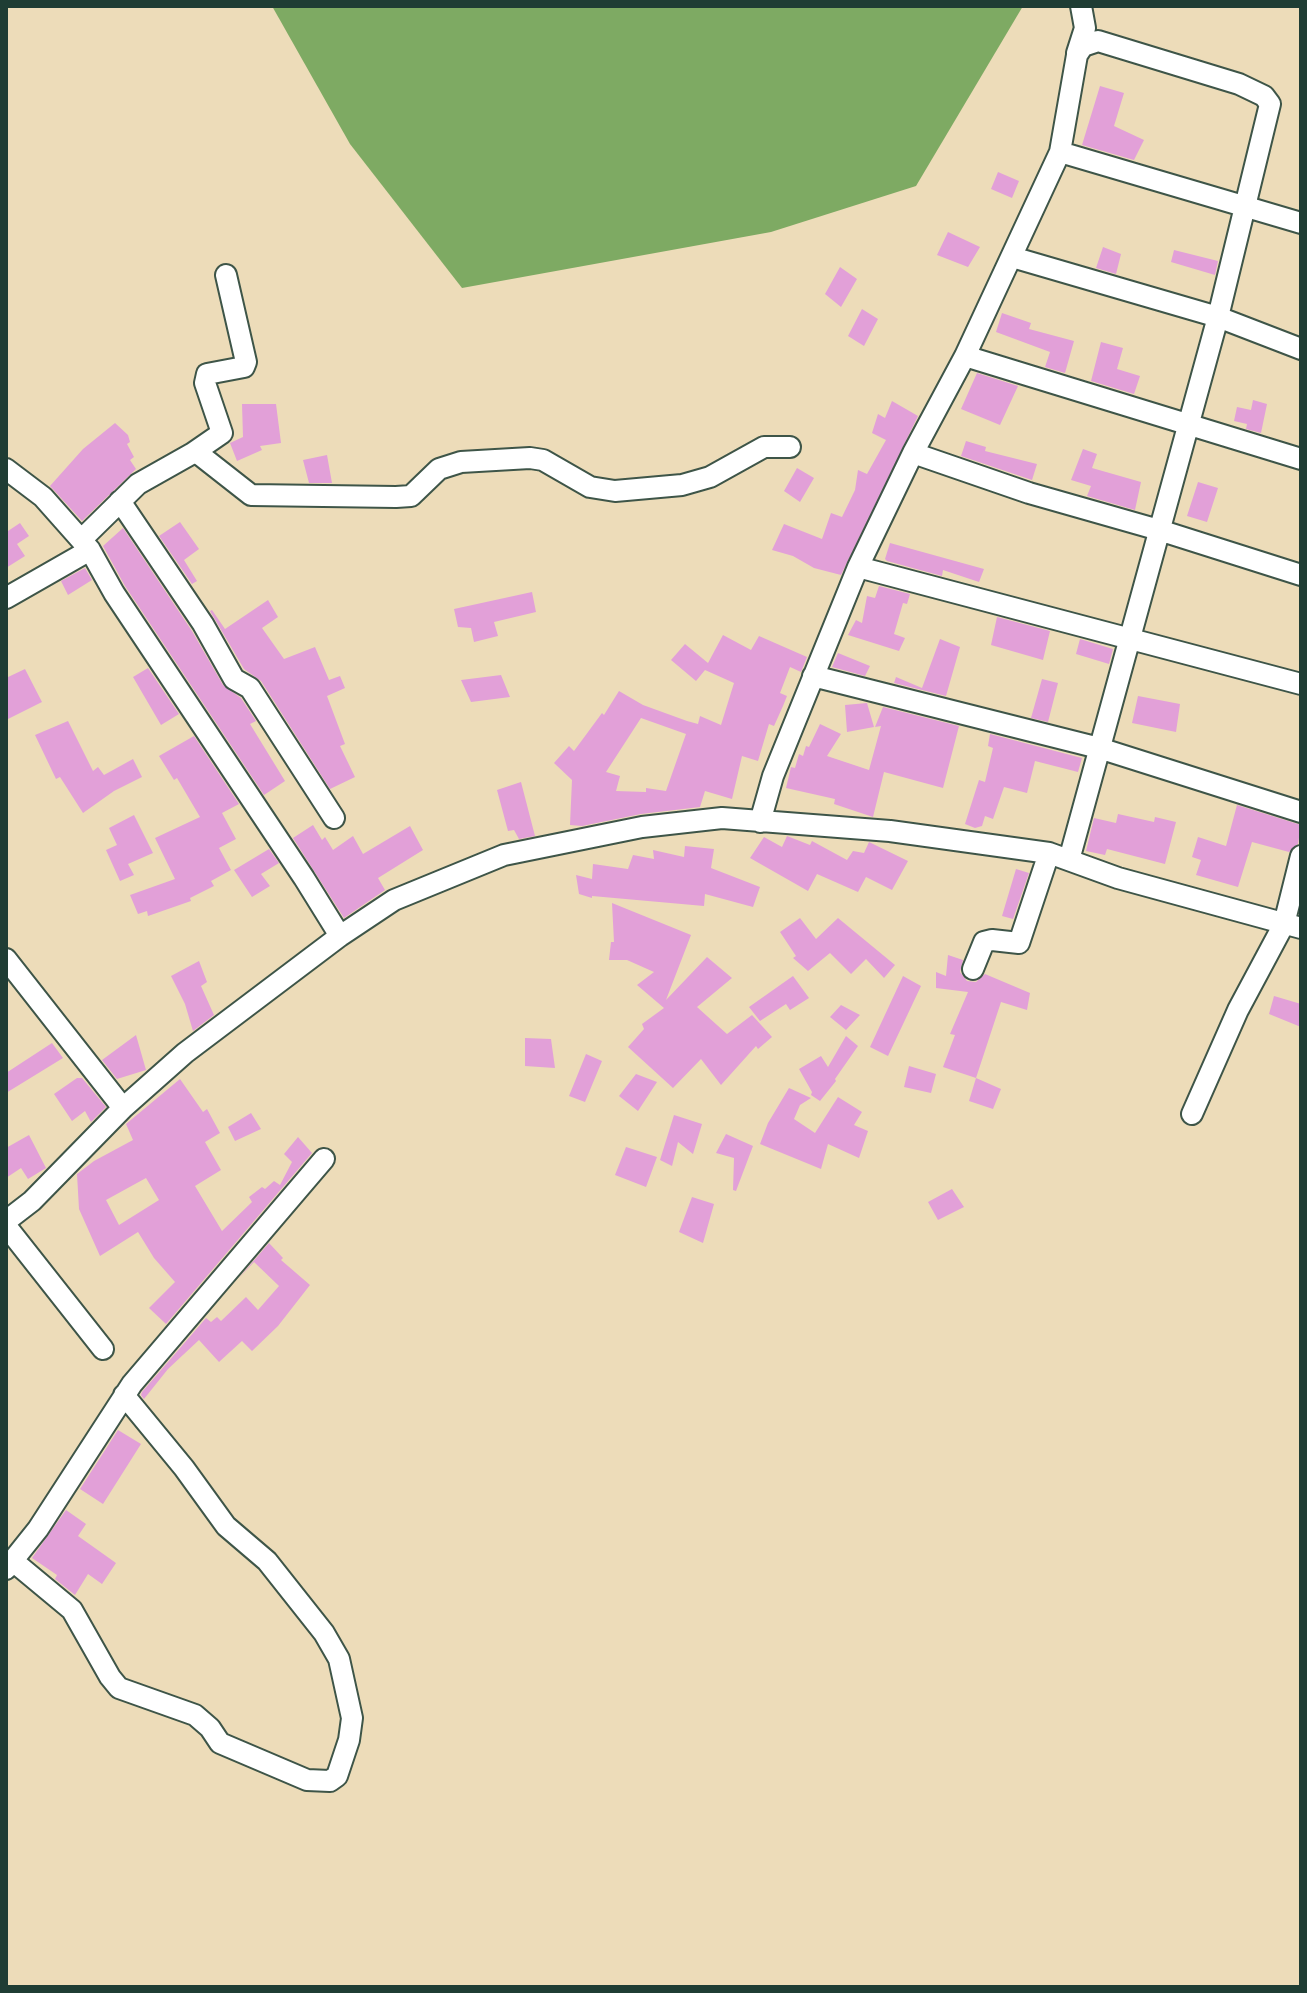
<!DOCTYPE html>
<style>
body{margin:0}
#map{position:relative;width:1307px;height:1993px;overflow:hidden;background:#eddcb9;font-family:Delius,sans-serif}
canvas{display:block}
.frame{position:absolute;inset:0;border:8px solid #1f3d34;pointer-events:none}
</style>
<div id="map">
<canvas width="1307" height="1993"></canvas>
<div class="frame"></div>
</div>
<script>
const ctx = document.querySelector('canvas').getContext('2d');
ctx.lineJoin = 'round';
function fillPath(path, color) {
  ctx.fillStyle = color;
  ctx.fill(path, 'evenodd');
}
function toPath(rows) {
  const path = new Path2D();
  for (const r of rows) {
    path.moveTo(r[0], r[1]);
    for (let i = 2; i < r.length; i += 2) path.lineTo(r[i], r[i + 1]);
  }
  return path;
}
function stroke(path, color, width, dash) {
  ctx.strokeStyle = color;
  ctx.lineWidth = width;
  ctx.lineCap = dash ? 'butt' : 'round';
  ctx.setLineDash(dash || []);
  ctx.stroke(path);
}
fillPath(toPath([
 [272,6,1023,6,916,186,771,232,462,288,350,144]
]), '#7eaa63');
fillPath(toPath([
 [1100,86,1124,93,1114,126,1144,140,1134,160,1082,145],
 [998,172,1019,181,1012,198,991,189],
 [948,232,980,247,968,267,937,255],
 [1103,247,1121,254,1116,274,1096,268],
 [1174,250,1218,261,1215,275,1171,262],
 [840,267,857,279,841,307,825,294],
 [862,309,878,319,864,346,848,336],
 [1002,313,1031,323,1029,329,1074,341,1065,373,1045,367,1050,352,996,332],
 [1101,342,1123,348,1117,369,1140,376,1134,394,1091,381],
 [977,373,1018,386,1000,425,961,409],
 [1253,400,1267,404,1261,433,1246,429,1247,424,1234,421,1237,407,1251,410],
 [892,401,918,416,841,575,814,568,793,556,772,550,784,524,822,539,831,513,842,517,855,490,858,470,867,474,886,440,872,433,878,414,885,418],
 [242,404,276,404,281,443,260,446,262,450,237,461,230,443,243,437],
 [115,423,128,435,130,442,127,444,134,457,130,460,136,469,82,521,50,486,83,449],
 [966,441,986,447,985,451,1037,464,1032,480,961,456],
 [1083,449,1097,454,1092,468,1141,482,1135,510,1087,496,1091,486,1071,480],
 [327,455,332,483,309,483,303,460],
 [797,468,814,478,800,502,784,491],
 [1198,482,1218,488,1207,522,1187,516],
 [180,522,199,549,184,560,197,581,192,584,159,536],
 [20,523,29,536,17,544,25,556,6,568,6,527,8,531],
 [123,528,192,631,223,685,241,698,256,721,250,724,285,781,264,795,125,586,103,546],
 [890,543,984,569,979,582,943,570,942,576,887,561,885,559],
 [85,568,92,580,68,595,61,581],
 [879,586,910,594,907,604,903,603,894,634,905,638,899,651,848,635,856,620,862,623,867,596,875,598],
 [532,592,536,612,494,622,498,636,474,642,471,628,458,627,454,609],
 [268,600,278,617,262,628,284,659,315,647,329,680,340,676,345,688,327,696,345,744,340,746,355,777,330,789,261,681,244,669,210,611,212,610,225,629],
 [997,617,1050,631,1043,660,991,645],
 [723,635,751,650,759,636,807,657,801,672,790,667,780,693,787,696,783,706,774,726,769,724,758,761,742,756,732,799,705,791,700,807,641,814,582,826,570,825,572,780,554,763,569,746,574,751,602,713,604,715,619,691,643,705,687,721,698,724,700,716,721,725,734,683,705,670,696,681,671,660,685,644,708,663],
 [641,718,686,734,666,791,646,788,646,792,616,791,620,776,606,772],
 [940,639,960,647,946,696,894,683,896,677,922,688],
 [1080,639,1113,649,1109,664,1076,654],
 [838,653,870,666,865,676,832,667],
 [148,668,179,714,161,725,133,677],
 [25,669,42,702,6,720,6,678],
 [501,675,510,697,471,702,461,680],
 [1042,679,1058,683,1048,722,1031,718],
 [1138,696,1180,704,1176,732,1132,723],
 [867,703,874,727,847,732,845,705],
 [883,707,959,726,943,788,884,772,873,817,834,804,835,799,786,788,791,767,795,768,799,754,803,756,806,746,809,747,820,724,841,734,827,756,869,770,881,726,875,727],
 [68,721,93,771,98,767,104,775,133,759,142,777,114,791,83,813,60,777,56,779,35,735],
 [990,734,1082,758,1078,772,1035,761,1027,793,1004,787,993,819,985,816,982,826,975,828,965,824,979,780,985,782,993,748,988,746],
 [194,736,239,804,222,813,236,839,219,848,231,870,211,881,214,886,190,898,191,901,148,916,147,911,138,914,130,895,175,879,155,838,200,817,177,778,174,780,159,756],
 [521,782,535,836,519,839,514,830,508,831,497,790],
 [1237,805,1301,825,1298,844,1289,852,1252,842,1238,887,1196,875,1201,860,1192,857,1198,837,1226,846],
 [1118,814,1154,822,1155,817,1176,822,1165,864,1107,849,1105,855,1086,851,1094,818,1116,823],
 [134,815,153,853,128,864,134,875,120,881,106,850,117,845,109,828],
 [313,825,322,840,325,837,333,850,353,836,363,854,410,826,423,850,378,878,385,890,344,918,293,838],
 [787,836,810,845,812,841,847,860,853,851,864,853,869,842,908,861,892,890,866,877,858,892,817,874,808,891,750,858,764,837,782,847],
 [685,846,714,849,711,868,760,887,753,907,705,894,704,906,592,896,592,898,579,894,576,875,592,879,593,864,628,869,633,855,654,859,653,850,684,857],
 [269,849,279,863,261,874,270,886,252,897,234,870],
 [1016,869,1029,873,1013,919,1002,916],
 [612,903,691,935,666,1000,707,957,732,978,697,1007,727,1034,752,1015,772,1037,758,1049,756,1046,721,1085,701,1059,673,1088,628,1047,644,1029,642,1024,664,1008,637,985,654,972,627,960,609,960,611,942,614,942],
 [800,918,816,939,838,918,895,965,884,978,866,959,851,974,830,953,808,971,793,958,796,956,780,932],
 [948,955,963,960,960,972,967,981,976,982,985,974,1030,993,1027,1010,1001,1002,976,1078,943,1067,955,1035,950,1034,968,992,936,988,936,972,946,976],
 [199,961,207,982,201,986,214,1015,193,1031,185,1004,171,976],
 [793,976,809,998,790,1010,786,1004,760,1021,749,1007],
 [903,976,921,986,888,1056,870,1047],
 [1274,996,1301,1004,1301,1027,1269,1014],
 [841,1005,860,1015,846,1030,830,1017],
 [136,1035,146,1070,117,1079,102,1060],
 [846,1036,858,1046,835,1079,836,1081,820,1101,811,1095,812,1092,799,1069,821,1056,828,1067],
 [525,1038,551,1039,555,1068,525,1066],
 [52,1043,63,1058,6,1093,6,1073],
 [586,1054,602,1061,585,1102,569,1096],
 [909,1066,936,1074,931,1093,904,1087],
 [636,1074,657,1082,638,1111,619,1096],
 [77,1078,82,1078,106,1107,91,1122,85,1111,72,1121,54,1094],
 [976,1078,1001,1089,993,1109,969,1101],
 [180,1079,203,1112,207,1109,220,1133,205,1142,221,1170,195,1186,222,1231,252,1202,249,1197,262,1187,265,1189,274,1181,280,1185,292,1162,284,1154,298,1137,312,1153,166,1324,149,1308,175,1282,154,1258,138,1232,100,1256,79,1209,77,1174,94,1161,133,1140,126,1124],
 [146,1178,159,1200,119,1225,106,1200],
 [789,1088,811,1098,800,1105,794,1119,815,1133,838,1097,862,1112,854,1125,868,1131,859,1158,828,1144,821,1169,760,1144,768,1123],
 [251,1113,261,1129,235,1141,228,1127],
 [674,1115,702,1124,693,1154,678,1142,672,1166,660,1160],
 [726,1134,753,1146,736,1191,733,1190,734,1158,716,1153],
 [29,1135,46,1168,28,1179,21,1168,6,1178,6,1148],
 [626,1147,657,1157,646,1187,615,1175],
 [952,1189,964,1207,938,1220,928,1202],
 [692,1197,714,1204,703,1243,679,1232],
 [269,1243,283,1258,281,1260,310,1285,278,1326,252,1351,242,1341,219,1362,199,1340,168,1369,144,1399,141,1395,142,1392,206,1318,211,1322,217,1317,221,1321,246,1297,258,1310,279,1286,254,1262,238,1279],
 [118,1430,141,1444,103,1504,80,1489],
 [66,1510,86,1524,78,1536,116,1563,102,1584,88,1574,75,1595,55,1579,57,1575,32,1558]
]), '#e2a0d8');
const street = toPath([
 [1077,53,1085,28,1081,6],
 [1060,152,1301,223],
 [1012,257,1218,317,1069,860],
 [965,356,1301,459],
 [193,453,222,433,205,383,207,374,244,367,246,362,226,275],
 [913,453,1029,493,1159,530,1301,575],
 [6,469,43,497,90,550,114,593,304,878,340,936],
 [120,501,203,624,234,679,250,688,334,818],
 [81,540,138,484,193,453,200,455,251,495,396,497,411,496,439,469,461,462,530,458,543,460,590,487,615,491,682,485,710,477,764,447,790,447],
 [858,567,1301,684],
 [6,598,90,550],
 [813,676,1099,748,1301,812],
 [760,822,773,776,858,567,913,453,965,356,1060,152,1077,55,1083,46,1098,41,1239,84,1264,96,1270,104,1218,317,1301,349],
 [6,959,123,1108],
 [973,969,984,942,992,940,1019,943,1049,853],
 [1192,1114,1238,1010,1284,924,1301,856],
 [6,1221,32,1201,123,1108,185,1053,340,936,394,900,504,855,642,827,722,818,890,831,1049,853,1118,878,1301,928],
 [6,1226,103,1349],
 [13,1561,72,1610,110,1677,119,1688,195,1715,210,1728,220,1743,307,1780,330,1781,337,1776,349,1740,352,1718,339,1659,324,1633,267,1561,226,1526,184,1468,124,1395],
 [6,1569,38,1529,132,1384,324,1159]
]);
stroke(street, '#3e5548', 24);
stroke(street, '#fff', 20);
</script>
